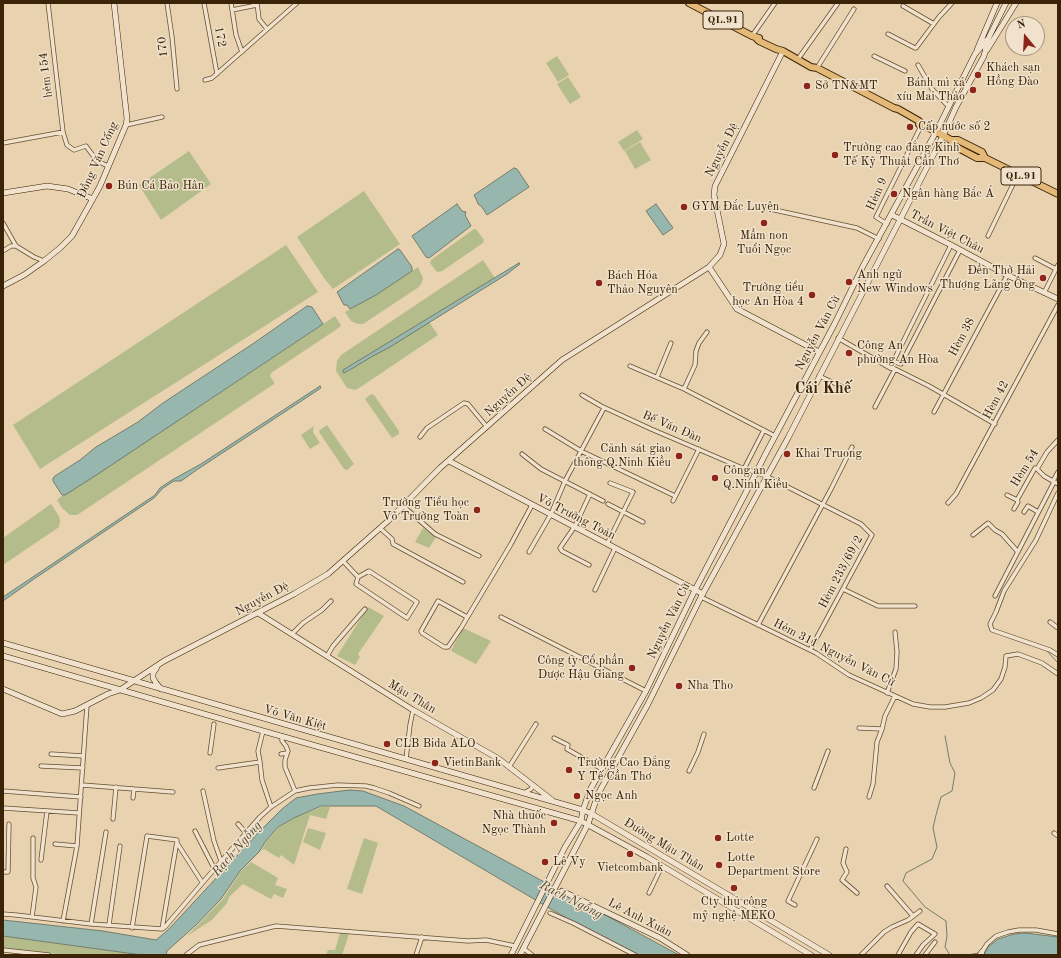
<!DOCTYPE html>
<meta charset="utf-8">
<style>
body{margin:0}
#map{position:relative;width:1061px;height:958px;overflow:hidden;background:#e8d2b0;font-family:"Old Standard TT",serif}
canvas{display:block}
.frame{position:absolute;inset:0;border:4px solid #3b2307;pointer-events:none}
.north{position:absolute;left:1005px;top:16px;width:40px;height:40px;box-sizing:border-box;background:#f0e2cc;border:1px solid #a8967d;border-radius:50%;rotate:342deg;font-size:11px;font-weight:700;line-height:16px;text-align:center;color:#3b2307}
.north::after{content:'';display:block;margin:auto;width:14px;height:18px;background:#8f2418;clip-path:polygon(50% 0,100% 100%,50% 72%,0 100%)}
</style>
<div id="map">
<canvas width="1061" height="958"></canvas>
<div class="frame"></div>
<div class="north">N</div>
</div>
<script>
const ctx = document.querySelector('canvas').getContext('2d');
ctx.lineJoin = 'round';
function fillPath(path, color) {
  ctx.fillStyle = color;
  ctx.fill(path, 'evenodd');
}
function toPath(rows) {
  const path = new Path2D();
  for (const r of rows) {
    path.moveTo(r[0], r[1]);
    for (let i = 2; i < r.length; i += 2) path.lineTo(r[i], r[i + 1]);
  }
  return path;
}
function stroke(path, color, width, dash) {
  ctx.strokeStyle = color;
  ctx.lineWidth = width;
  ctx.lineCap = dash ? 'butt' : 'round';
  ctx.setLineDash(dash || []);
  ctx.stroke(path);
}
function write(font, color, halo, rows, align = 'center') {
  ctx.font = font + ' "Old Standard TT",serif';
  ctx.lineWidth = 3;
  ctx.setLineDash([]);
  ctx.textBaseline = 'middle';
  ctx.strokeStyle = halo;
  ctx.fillStyle = color;
  for (const [text, x, y, turn = 0] of rows) {
    ctx.save();
    ctx.translate(x, y);
    ctx.rotate((+turn || 0) * Math.PI / 180);
    ctx.textAlign = isNaN(turn) ? turn : align;
    if (halo) ctx.strokeText(text, 0, 0);
    ctx.fillText(text, 0, 0);
    ctx.restore();
  }
}
fillPath(toPath([
 [557,56,569,75,558,82,546,63],
 [568,77,581,97,570,104,557,84],
 [637,130,643,139,624,151,618,142],
 [640,142,651,160,635,169,625,151],
 [189,151,211,184,161,220,139,185],
 [364,191,400,244,333,289,324,278,297,237],
 [474,229,476,229,484,240,483,243,442,271,438,272,436,271,430,263,431,260],
 [286,245,318,292,40,469,13,425],
 [483,260,495,278,343,370,347,372,353,368,429,322,438,335,359,388,355,390,347,388,336,371,337,361,341,355],
 [418,267,423,278,422,282,419,287,363,324,358,324,351,321,345,312,376,295],
 [335,316,341,325,340,327,271,373,270,376,274,382,274,384,77,515,70,515,62,508,57,500,63,495,181,417,203,404],
 [371,394,374,395,399,431,399,434,392,438,365,399],
 [327,425,354,464,347,470,344,469,319,432,320,430],
 [314,426,313,432,320,443,310,449,301,435],
 [51,504,59,516,60,521,59,527,3,565,3,538],
 [423,528,436,537,429,548,415,542],
 [368,607,384,616,358,654,360,657,355,665,337,656],
 [463,628,491,641,476,664,451,651],
 [321,807,330,807,326,819,310,815,294,865,281,855,279,858,264,849,261,851,266,842,279,827,295,818],
 [308,828,326,833,320,850,303,842],
 [364,838,378,843,362,894,347,889],
 [251,862,278,878,275,885,287,889,283,898,274,894,271,899,243,884,229,897,227,903,212,920,187,936,223,899,241,871],
 [340,933,349,934,342,955,326,955,328,950,335,950],
 [3,936,142,955,66,955,3,948]
]), '#b5bc8c');
const water = toPath([
 [514,168,517,169,529,187,487,215,482,207,478,204,477,201,474,195,514,168],
 [457,204,462,211,466,212,465,215,471,226,429,258,426,257,412,236,457,204],
 [656,204,673,228,663,235,646,211,656,204],
 [398,249,400,250,412,267,412,271,376,295,350,309,347,305,344,305,337,292,398,249],
 [519,263,520,264,507,274,390,347,373,356,353,368,344,373,343,372,343,370,371,353,519,263],
 [307,306,312,307,323,324,98,474,65,495,62,495,53,481,53,478,55,476,80,460,96,447,138,422,163,403,254,343,307,306],
 [320,386,321,388,198,469,181,481,174,481,163,488,154,498,34,579,3,601,3,597,155,495,160,488,172,480,201,464,320,386],
 [350,790,363,791,404,806,679,955,637,955,561,915,376,806,321,806,294,818,278,827,265,842,259,852,240,871,221,899,196,925,167,951,166,955,142,955,3,936,3,920,103,931,156,940,168,930,258,833,282,809,296,798,317,794,350,790],
 [1025,933,1058,937,1058,955,984,955,988,947,998,939,1014,934,1025,933]
]);
fillPath(water, '#97b7ae');
stroke(water, '#727c6b', 1);
stroke(toPath([
 [1010,638,1030,645],
 [1046,650,1058,663],
 [945,736,950,763,955,773,952,791,941,797,936,815,933,828,937,847,932,859,906,873,903,881,925,907,946,921,947,936,945,947,950,955],
 [968,955,978,953]
]), '#727c6b', 1);
const street = toPath([
 [48,3,63,132,67,145,74,150,86,146,97,161,108,166],
 [167,3,172,37,177,89],
 [204,3,217,74],
 [231,3,236,35,242,52],
 [257,3,259,19,267,29],
 [903,6,934,24],
 [232,10,257,5],
 [888,34,915,48,916,48,939,17,952,3],
 [752,36,775,3],
 [874,56,905,71],
 [798,59,838,3],
 [918,65,932,89,948,106],
 [817,68,854,9],
 [205,80,212,78,297,3],
 [126,125,162,117],
 [3,143,63,132],
 [770,209,857,228,879,239],
 [3,223,16,246],
 [887,224,876,217,922,124],
 [988,236,1018,174],
 [3,251,11,246,16,246,34,257,44,261],
 [1035,258,1056,269],
 [1044,293,1058,265],
 [838,338,890,368,951,245],
 [893,361,901,364,960,250],
 [630,366,684,389,775,436],
 [890,368,895,369,929,386,995,424],
 [819,376,847,389],
 [657,377,671,343],
 [684,389,695,365,696,351,699,343,707,332],
 [582,395,601,406,651,429,740,467,766,476,861,524,872,535,810,650],
 [875,407,895,369],
 [934,412,1009,272],
 [545,429,581,451,675,496],
 [420,437,427,428,464,403,468,404,487,427],
 [522,454,541,469,603,501],
 [744,469,764,430],
 [1037,469,1044,476,1058,484],
 [1053,481,1058,472],
 [1058,493,1036,540,1004,591,996,612,990,624,992,630,1050,650,1058,655],
 [1007,495,1017,500,1035,468,1037,469,1047,452,1058,440],
 [673,501,699,449],
 [948,503,956,494,1058,305],
 [608,504,643,522],
 [403,506,435,534,479,556],
 [1014,509,1018,502,1017,500],
 [1024,512,1028,506,1038,512],
 [380,528,392,539,393,544,463,582],
 [973,535,988,523,995,530,1002,534,1018,552],
 [607,544,633,492,610,483],
 [529,552,551,514,565,481,604,408],
 [343,561,358,577,369,571,417,602,407,618,356,584,358,577],
 [589,565,562,551,560,548,575,526,590,494],
 [843,589,878,606,915,606],
 [595,590,615,548],
 [995,596,1054,482],
 [701,597,816,653,849,675,913,704,930,707,945,707,969,703,981,698,993,690,1001,679,1005,667,1006,656,1018,654,1042,663,1058,674],
 [467,617,438,601,421,631,422,633,444,647,448,647,461,628,511,544,532,505],
 [501,617,646,691],
 [1050,622,1058,628],
 [758,625,831,489,852,447],
 [292,634,303,623,322,610,331,601],
 [327,656,333,646,365,609],
 [887,693,896,669,897,652,895,632],
 [859,728,882,729,877,742,873,784,869,797],
 [882,729,885,716,895,696],
 [282,736,282,741,286,746,288,751,285,760,285,767,295,791],
 [554,738,568,745,567,749,602,769],
 [210,753,214,724],
 [51,754,83,756],
 [281,754,287,753],
 [406,759,410,725,413,710],
 [260,762,262,780,271,807],
 [41,766,83,768],
 [509,767,536,724],
 [218,768,260,762,258,751,263,731],
 [689,771,698,752,704,734],
 [82,785,173,792],
 [814,788,828,751],
 [3,791,81,797],
 [203,791,214,841,221,861],
 [524,793,531,789,533,785],
 [133,798,134,789],
 [3,808,79,813],
 [113,819,116,787],
 [238,824,246,833],
 [195,831,214,868],
 [1054,833,1058,836],
 [177,843,202,882],
 [55,844,77,846],
 [846,849,843,863,847,872,842,880,857,893],
 [41,860,47,811],
 [3,872,8,872,9,824],
 [887,886,913,916],
 [649,893,662,866],
 [795,905,788,901,817,839],
 [550,913,573,923,635,955],
 [3,914,16,915,91,924,162,929,165,927,210,874,260,817,271,807,295,791,309,788,338,785,366,786,374,788,389,793,419,806],
 [32,917,36,887,33,878,33,838],
 [63,921,77,846,87,705],
 [91,924,106,832],
 [109,925,120,846],
 [132,928,147,836,177,840,177,841,162,929],
 [523,948,532,955],
 [3,950,49,955],
 [982,952,987,944,996,936,1008,932,1019,930,1036,930,1058,934],
 [186,955,199,945,276,926,468,941,486,940,515,946],
 [416,955,422,937],
 [861,955,884,932,892,927,908,920,920,911],
 [898,955,911,932,918,924,935,934,923,945,916,955],
 [925,955,935,942]
]);
const secondary = toPath([
 [977,50,997,3],
 [987,50,1016,3],
 [3,193,47,186,68,189,93,199],
 [892,215,951,245,1007,275,1058,299],
 [709,267,737,309,819,352],
 [3,286,24,275,44,261,60,248,72,236,100,186,126,125,127,119,114,3],
 [449,461,703,594],
 [258,613,413,710,499,759,552,800],
 [3,643,583,810,592,814,829,955],
 [3,656,263,731,581,821,647,857,811,955],
 [157,667,153,673,153,678,156,683,161,689],
 [3,689,62,714,75,711,108,694,120,690,164,661,294,594,328,574,388,521,440,468,562,360,709,267,720,255,724,244,714,195,715,186,783,51],
 [562,891,660,938,687,955],
 [511,955,565,847,581,821,583,810,590,790,646,691,695,590,756,473,765,455,835,323,863,266,936,132,975,54,987,40],
 [520,955,588,824,598,794,648,704,701,597,788,438,943,136,956,107,984,56,988,39,1006,3],
 [980,955,982,952]
]);
const highway = toPath([
 [689,3,752,36,759,38],
 [756,38,759,41,776,49,783,51,811,67,817,68,894,108,898,109,919,121,922,124],
 [919,124,922,124,951,140,958,140,982,152,985,158],
 [951,140,953,145,962,150,977,158,985,158,1058,194]
]);
stroke(street, '#664f31', 5);
stroke(secondary, '#3b2307', 6);
stroke(highway, '#3b2307', 8);
stroke(street, '#f0e2cc', 3.5);
stroke(secondary, '#f0e2cc', 5);
stroke(highway, '#e4b978', 6);
for (const [x, y, r, color] of [
 [978,75,4,"#8f2418"],
 [807,86,4,"#8f2418"],
 [973,90,4,"#8f2418"],
 [910,127,4,"#8f2418"],
 [835,155,4,"#8f2418"],
 [109,186,4,"#8f2418"],
 [894,194,4,"#8f2418"],
 [684,207,4,"#8f2418"],
 [764,223,4,"#8f2418"],
 [1043,278,4,"#8f2418"],
 [849,282,4,"#8f2418"],
 [599,283,4,"#8f2418"],
 [812,295,4,"#8f2418"],
 [849,353,4,"#8f2418"],
 [787,454,4,"#8f2418"],
 [679,456,4,"#8f2418"],
 [715,478,4,"#8f2418"],
 [477,510,4,"#8f2418"],
 [632,668,4,"#8f2418"],
 [679,686,4,"#8f2418"],
 [387,744,4,"#8f2418"],
 [435,763,4,"#8f2418"],
 [569,770,4,"#8f2418"],
 [577,796,4,"#8f2418"],
 [554,823,4,"#8f2418"],
 [718,838,4,"#8f2418"],
 [630,854,4,"#8f2418"],
 [545,862,4,"#8f2418"],
 [719,865,4,"#8f2418"],
 [734,888,4,"#8f2418"]
]) {
  const dot = new Path2D();
  dot.arc(x, y, r, 0, 2 * Math.PI);
  ctx.fillStyle = color;
  ctx.fill(dot);
  stroke(dot, '#f0e2cc', 1.5);
}
for (const [x, y, w] of [
 [723,20,40],
 [1021,176,40]
]) {
  const box = new Path2D();
  box.roundRect(x - w / 2, y - 9, w, 18, 3);
  ctx.fillStyle = '#f0e2cc';
  ctx.fill(box);
  stroke(box, '#3b2307', 1);
}
write('bold 11px', '#3b2307', null, [
 ["QL.91",723,20],
 ["QL.91",1021,176]
]);
write('12px', '#3b2307', '#f0e2cc', [
 ["172",220,37,80],
 ["170",163,47,-96],
 ["hẻm 154",46,75,-97],
 ["Nguyễn Đệ",722,150,-63],
 ["Đồng Văn Cống",98,160,-66],
 ["Hẻm 9",877,194,-66],
 ["Trần Việt Châu",947,232,27],
 ["Nguyễn Văn Cừ",818,333,-62],
 ["Hèm 38",962,337,-62],
 ["Nguyễn Đệ",508,395,-42],
 ["Hèm 42",996,400,-62],
 ["Bế Văn Đàn",672,427,23],
 ["Hèm 54",1025,468,-58],
 ["Võ Trường Toản",576,517,27],
 ["Hẻm 233/69/2",841,572,-62],
 ["Nguyễn Đệ",262,599,-28],
 ["Nguyễn Văn Cừ",669,621,-64],
 ["Hẻm 311 Nguyễn Văn Cừ",834,653,27],
 ["Mậu Thân",412,697,31],
 ["Võ Văn Kiệt",295,718,16],
 ["Đường Mậu Thân",664,845,31],
 ["Lê Anh Xuân",640,918,27]
]);
write('12px', '#3b2307', '#f0e2cc', [
 ["Khách sạn",986,68],
 ["Hồng Đào",986,82],
 ["Bánh mì xá",965,83,"right"],
 ["xíu Mai Thảo",965,97,"right"],
 ["Sở TN&MT",815,86],
 ["Cấp nước số 2",918,127],
 ["Trường cao đẳng Kinh",843,148],
 ["Tế Kỹ Thuật Cần Thơ",843,162],
 ["Bún Cá Bảo Hân",117,186],
 ["Ngân hàng Bắc Á",902,194],
 ["GYM Đắc Luyện",692,207],
 ["Mầm non",764,236,"center"],
 ["Tuổi Ngọc",764,250,"center"],
 ["Đền Thờ Hải",1035,271,"right"],
 ["Thượng Lãng Ông",1035,285,"right"],
 ["Anh ngữ",857,275],
 ["New Windows",857,289],
 ["Bách Hóa",607,276],
 ["Thảo Nguyên",607,290],
 ["Trường tiểu",804,288,"right"],
 ["học An Hòa 4",804,302,"right"],
 ["Công An",857,346],
 ["phường An Hòa",857,360],
 ["Cảnh sát giao",671,449,"right"],
 ["thông Q.Ninh Kiều",671,463,"right"],
 ["Khai Truong",795,454],
 ["Công an",723,471],
 ["Q.Ninh Kiều",723,485],
 ["Trường Tiểu học",469,503,"right"],
 ["Võ Trường Toàn",469,517,"right"],
 ["Công ty Cổ phần",624,661,"right"],
 ["Dược Hậu Giang",624,675,"right"],
 ["Nha Tho",687,686],
 ["CLB Bida ALO",395,744],
 ["VietinBank",443,763],
 ["Trường Cao Đẳng",577,763],
 ["Y Tế Cần Thơ",577,777],
 ["Ngọc Anh",585,796],
 ["Nhà thuốc",546,816,"right"],
 ["Ngọc Thành",546,830,"right"],
 ["Lotte",726,838],
 ["Lotte",727,858],
 ["Department Store",727,872],
 ["Lê Vy",553,862],
 ["Vietcombank",630,868,"center"],
 ["Cty thủ công",734,902,"center"],
 ["mỹ nghệ MEKO",734,916,"center"]
], 'left');
write('italic 13px', '#524831', '#f0e2cc', [
 ["Rạch Ngỗng",237,849,-49],
 ["Rạch Ngỗng",571,900,27]
]);
write('bold 16px', '#3b2307', '#f0e2cc', [
 ["Cái Khế",823,389]
]);
</script>
